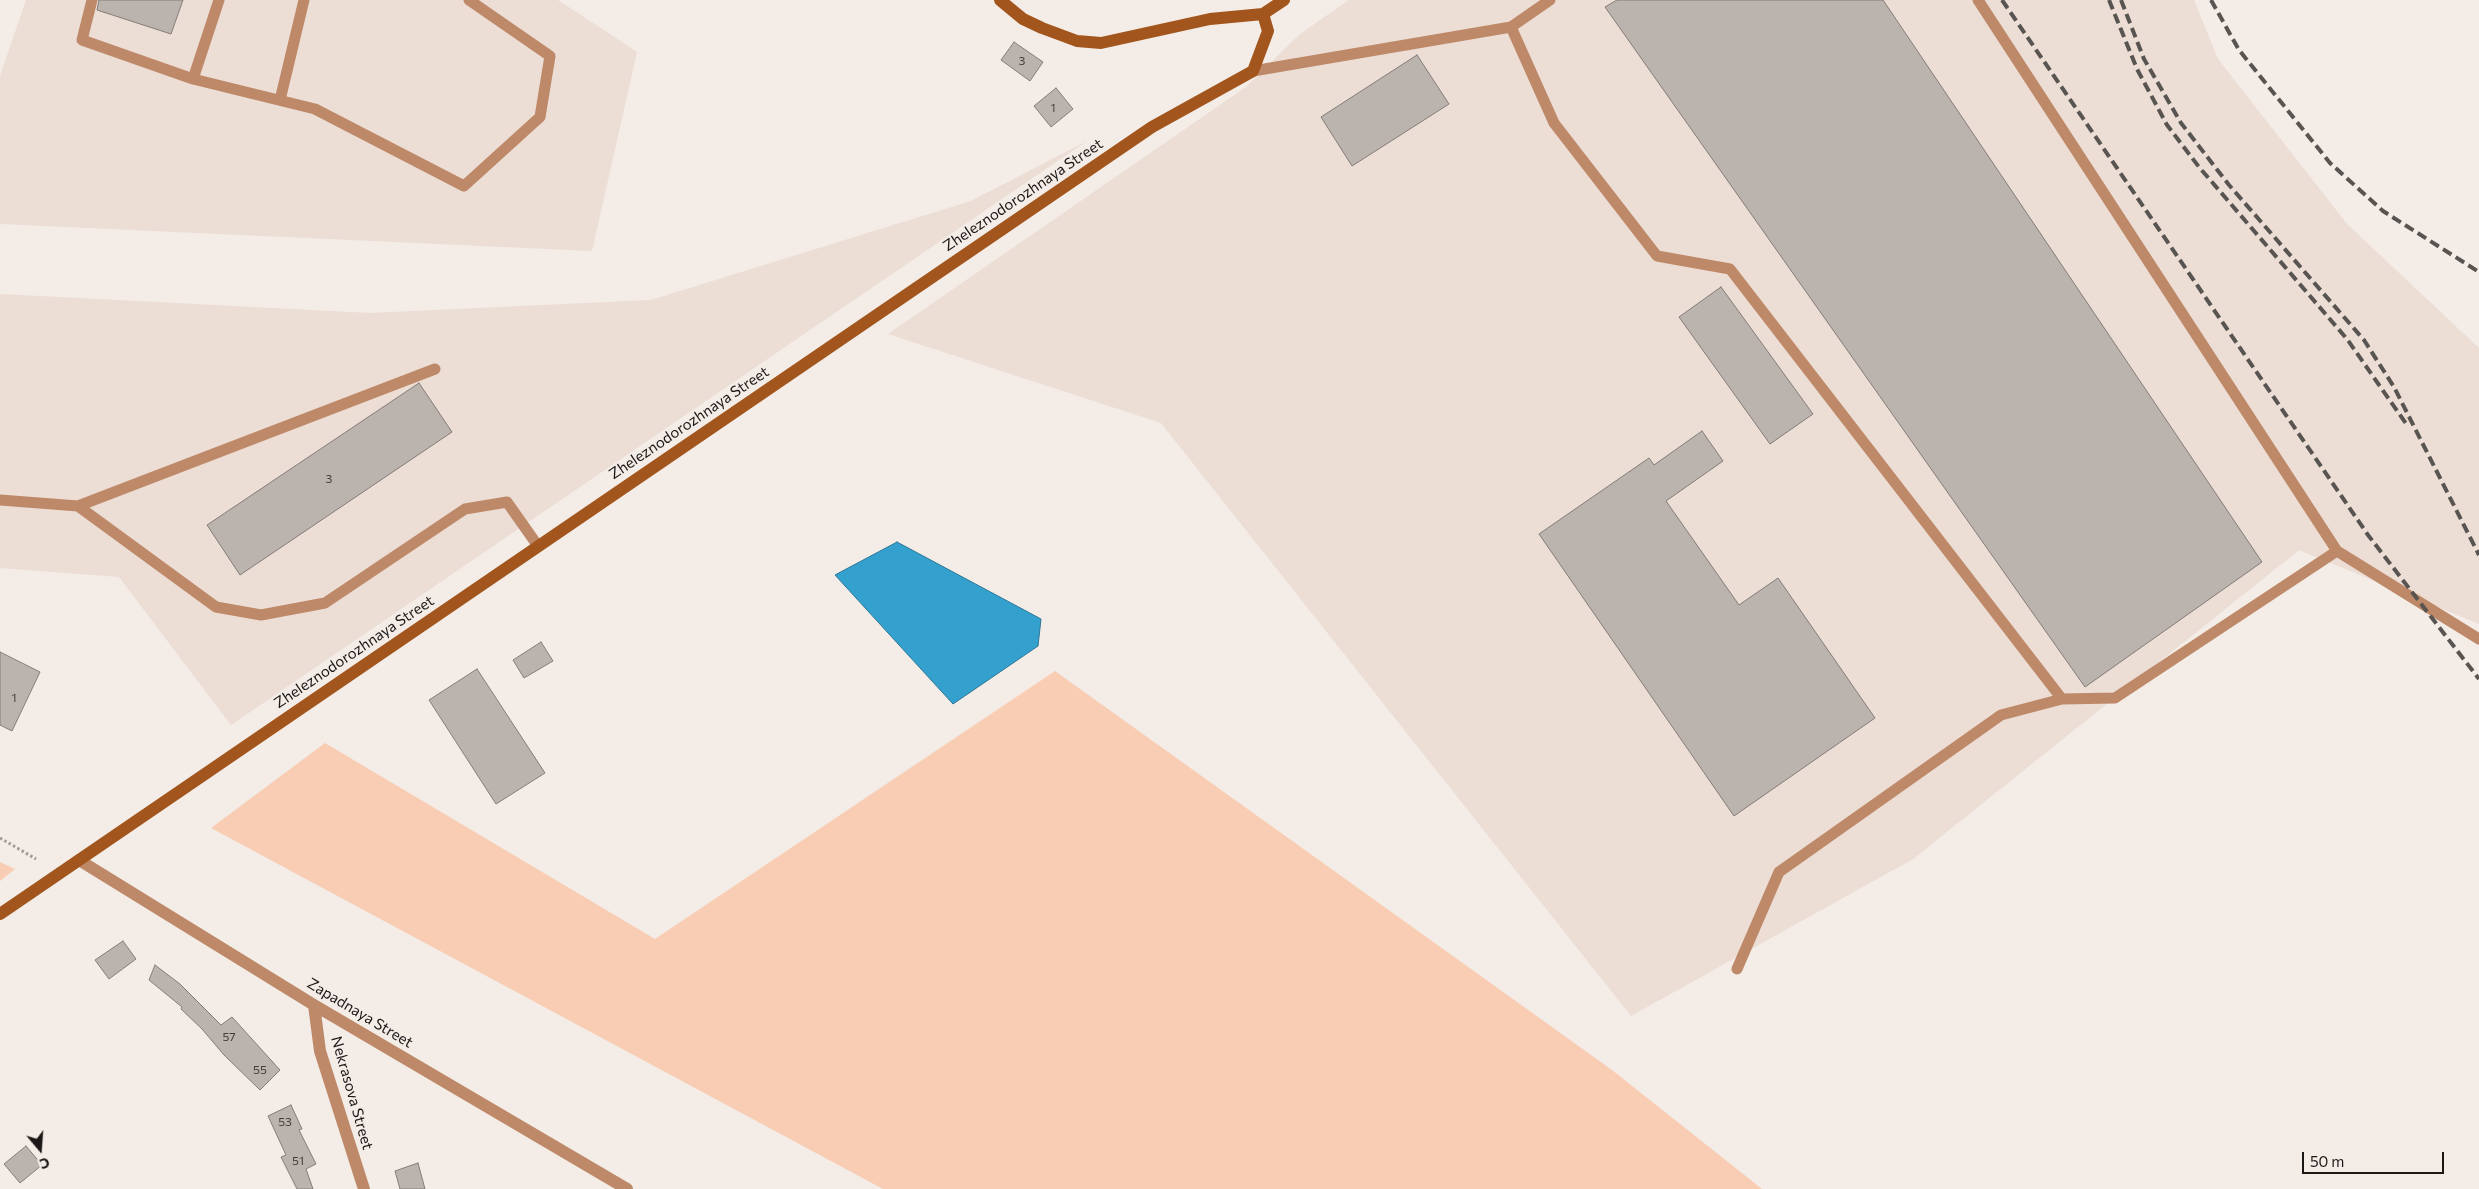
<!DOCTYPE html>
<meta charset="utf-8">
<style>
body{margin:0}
#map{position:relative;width:2479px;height:1189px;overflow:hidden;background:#f3ece7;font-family:Commissioner,sans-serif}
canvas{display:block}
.north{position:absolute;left:15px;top:1124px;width:50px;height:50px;-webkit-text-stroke:4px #f3ece7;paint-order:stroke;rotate:162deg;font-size:14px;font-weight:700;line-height:20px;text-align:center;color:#1a1716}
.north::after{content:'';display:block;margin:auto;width:18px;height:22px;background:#1a1716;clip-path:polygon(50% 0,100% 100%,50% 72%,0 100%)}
.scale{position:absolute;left:2302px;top:1152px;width:142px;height:22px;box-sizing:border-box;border:2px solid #1a1716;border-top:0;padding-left:6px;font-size:15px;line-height:18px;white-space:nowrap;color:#1a1716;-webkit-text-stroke:4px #f3ece7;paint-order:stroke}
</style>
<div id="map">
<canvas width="2479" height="1189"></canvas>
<div class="north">С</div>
<div class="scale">50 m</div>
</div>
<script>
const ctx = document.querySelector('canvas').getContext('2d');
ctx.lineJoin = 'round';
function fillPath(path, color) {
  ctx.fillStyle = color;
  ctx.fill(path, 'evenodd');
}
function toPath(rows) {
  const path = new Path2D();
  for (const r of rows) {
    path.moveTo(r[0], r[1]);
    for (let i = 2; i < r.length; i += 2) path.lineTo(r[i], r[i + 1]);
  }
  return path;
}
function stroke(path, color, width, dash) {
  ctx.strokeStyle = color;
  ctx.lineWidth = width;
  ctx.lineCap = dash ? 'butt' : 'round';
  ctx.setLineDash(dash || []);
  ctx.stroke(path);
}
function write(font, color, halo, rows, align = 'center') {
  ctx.font = font + ' Commissioner,sans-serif';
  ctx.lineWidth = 4;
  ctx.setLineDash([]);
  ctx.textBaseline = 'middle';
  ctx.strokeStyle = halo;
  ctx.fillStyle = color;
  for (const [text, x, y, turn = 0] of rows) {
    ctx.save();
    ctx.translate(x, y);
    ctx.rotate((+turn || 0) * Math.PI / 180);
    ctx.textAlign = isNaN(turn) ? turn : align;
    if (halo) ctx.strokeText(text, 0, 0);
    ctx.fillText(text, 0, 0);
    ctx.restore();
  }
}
fillPath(toPath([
 [26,0,558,0,637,52,592,251,0,224,0,76],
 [1349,0,2194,0,2218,59,2347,224,2479,348,2479,624,2299,550,1913,859,1631,1016,1161,423,888,334,1246,87,1300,34],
 [1087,141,231,725,119,577,0,568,0,294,370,313,651,300,971,201]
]), '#ecddd5');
fillPath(toPath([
 [1055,671,1612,1070,1762,1189,883,1189,211,828,325,743,655,939],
 [0,862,15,869,0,881]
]), '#f8cdb3');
const water = toPath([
 [897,542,1041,619,1038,646,953,704,835,575,897,542]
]);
fillPath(water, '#33a0ce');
stroke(water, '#2c7797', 1);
const building = toPath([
 [99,0,183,0,171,34,97,10,99,0],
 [1617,0,1883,0,2262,562,2085,687,1605,7,1617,0],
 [1014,42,1043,62,1030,81,1001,60,1014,42],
 [1417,55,1449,104,1352,166,1321,117,1417,55],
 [1056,88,1073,109,1051,127,1034,106,1056,88],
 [1721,287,1813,414,1770,444,1679,317,1721,287],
 [419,383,452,432,240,575,207,525,419,383],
 [1702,431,1723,461,1666,501,1739,605,1778,578,1875,718,1734,816,1539,534,1649,458,1654,465,1702,431],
 [541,642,553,661,524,678,513,660,541,642],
 [0,652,40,672,12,731,0,725,0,652],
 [477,669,545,773,496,804,429,700,477,669],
 [123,941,136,959,109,979,95,960,123,941],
 [155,965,180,984,221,1025,232,1017,280,1070,260,1090,224,1055,202,1029,181,1009,182,1007,149,980,155,965],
 [291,1105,302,1129,299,1130,316,1164,306,1169,313,1189,297,1189,281,1157,286,1155,268,1116,291,1105],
 [26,1146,42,1165,20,1183,4,1164,26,1146],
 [418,1163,425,1189,400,1189,395,1171,418,1163]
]);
fillPath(building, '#bab3ae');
stroke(building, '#847d79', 1);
stroke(toPath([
 [0,838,36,859]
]), '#a29c99', 3, [2.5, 2.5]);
stroke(toPath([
 [92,0,82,40,193,79],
 [219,0,193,79,315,109,464,186,540,117,550,56,469,0],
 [1978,0,2337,551,2479,639],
 [1511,27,1554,123,1657,256,1730,269,2062,699,2115,698,2337,551],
 [1253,71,1511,27,1550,0],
 [280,100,304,0],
 [0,500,78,506,435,369],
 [78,506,216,607,261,615,325,603,465,509,507,502,538,546],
 [1737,969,1779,872,2001,715,2062,699]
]), '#be8968', 11);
stroke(toPath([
 [79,860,314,1005,627,1189],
 [314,1005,320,1051,364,1189]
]), '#be8968', 12);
stroke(toPath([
 [1000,0,1023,19,1042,28,1077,41,1101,43,1210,19,1263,14,1284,0],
 [0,914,1152,127,1253,71,1268,31,1263,14]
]), '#a2561d', 12);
stroke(toPath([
 [2002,0,2368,535,2479,679],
 [2109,0,2137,69,2167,125,2199,167,2347,339,2407,425],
 [2121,0,2144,59,2181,123,2229,185,2364,340,2394,387,2479,555],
 [2211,0,2239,50,2330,163,2383,211,2479,272]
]), '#585451', 4, [10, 5]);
write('12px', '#423e3c', null, [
 ["3",1022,61],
 ["1",1053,108],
 ["3",329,479],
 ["1",14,698],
 ["57",229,1037],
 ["55",260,1070],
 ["53",285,1122],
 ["51",298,1161]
]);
write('15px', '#1a1716', '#f3ece7', [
 ["Zheleznodorozhnaya Street",1023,195,-34],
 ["Zheleznodorozhnaya Street",689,423,-34],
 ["Zheleznodorozhnaya Street",354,652,-34],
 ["Zapadnaya Street",360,1013,31],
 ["Nekrasova Street",352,1093,74]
]);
</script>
